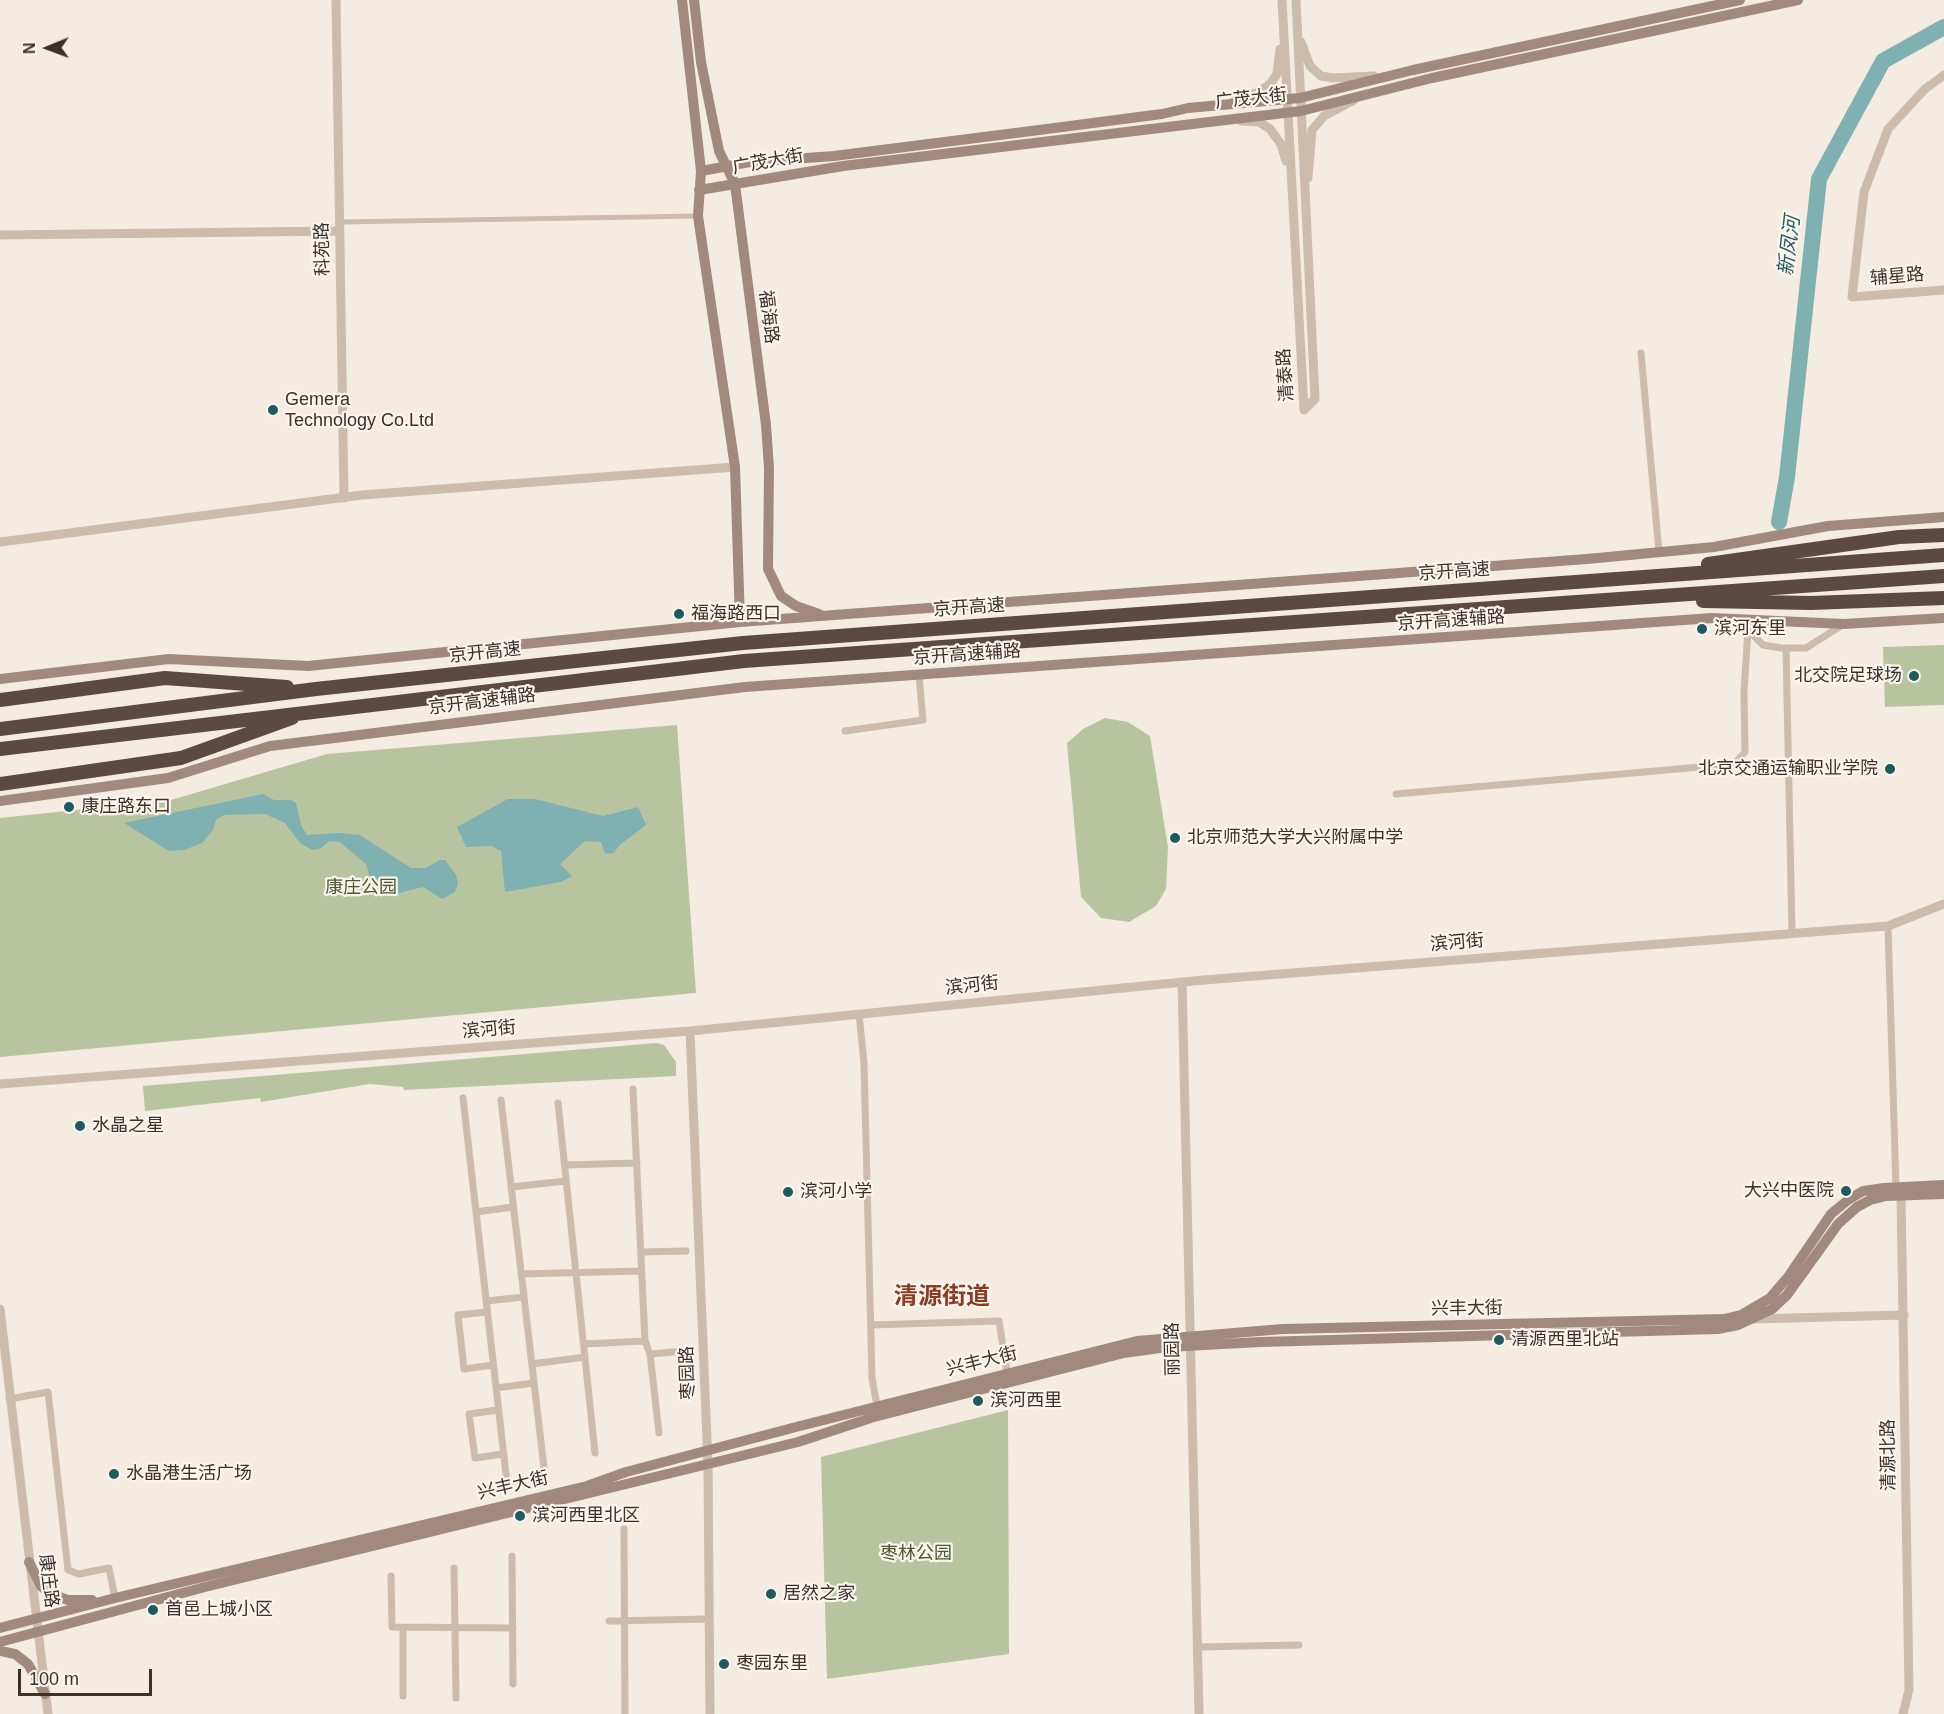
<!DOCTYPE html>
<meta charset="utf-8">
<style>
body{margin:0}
#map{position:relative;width:1944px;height:1714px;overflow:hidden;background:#f4ebe1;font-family:Helvetica,sans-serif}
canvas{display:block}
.north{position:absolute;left:18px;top:18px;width:60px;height:60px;-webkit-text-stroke:4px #fbf5ee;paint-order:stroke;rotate:269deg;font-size:16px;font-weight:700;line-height:24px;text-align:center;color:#3b302b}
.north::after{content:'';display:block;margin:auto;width:21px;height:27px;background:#3b302b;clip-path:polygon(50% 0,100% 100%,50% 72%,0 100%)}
.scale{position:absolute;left:18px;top:1669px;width:134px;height:27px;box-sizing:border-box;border:3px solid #3b302b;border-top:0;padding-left:8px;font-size:18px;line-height:21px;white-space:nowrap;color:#3b302b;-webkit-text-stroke:4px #fbf5ee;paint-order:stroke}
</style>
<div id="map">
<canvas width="1944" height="1714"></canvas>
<div class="north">N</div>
<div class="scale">100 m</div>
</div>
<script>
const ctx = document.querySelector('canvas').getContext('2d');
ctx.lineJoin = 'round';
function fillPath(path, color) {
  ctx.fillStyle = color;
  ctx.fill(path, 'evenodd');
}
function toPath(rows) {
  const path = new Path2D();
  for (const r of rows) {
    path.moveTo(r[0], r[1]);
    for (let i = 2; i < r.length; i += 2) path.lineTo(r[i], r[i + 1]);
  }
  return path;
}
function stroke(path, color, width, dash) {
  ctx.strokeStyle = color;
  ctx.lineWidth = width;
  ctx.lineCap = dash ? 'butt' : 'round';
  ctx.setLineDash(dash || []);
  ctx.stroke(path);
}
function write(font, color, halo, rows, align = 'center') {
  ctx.font = font + ' Helvetica,"Noto Sans SC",sans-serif';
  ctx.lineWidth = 4.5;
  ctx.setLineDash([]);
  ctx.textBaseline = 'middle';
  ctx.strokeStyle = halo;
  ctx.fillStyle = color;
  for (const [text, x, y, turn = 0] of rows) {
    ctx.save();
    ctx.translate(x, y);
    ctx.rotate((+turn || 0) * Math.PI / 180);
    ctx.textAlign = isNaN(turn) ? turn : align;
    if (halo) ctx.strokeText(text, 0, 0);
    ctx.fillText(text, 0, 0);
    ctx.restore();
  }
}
fillPath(toPath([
 [1944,645,1944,705,1885,707,1883,647],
 [1105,718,1128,722,1150,736,1168,847,1166,889,1156,906,1129,922,1101,918,1081,897,1067,743,1083,729],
 [677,725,696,993,0,1057,0,818,171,800,327,754],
 [657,1043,664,1045,676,1062,676,1076,404,1090,403,1087,370,1084,261,1102,260,1098,145,1111,143,1086],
 [1008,1410,1009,1654,827,1679,821,1457]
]), '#b8c4a0');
fillPath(toPath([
 [263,794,274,800,291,800,296,803,301,825,307,835,339,833,360,835,411,868,426,868,440,860,445,860,456,875,458,883,455,892,442,899,423,887,390,895,372,885,366,864,340,842,329,841,321,848,312,850,300,843,285,823,265,814,224,815,216,820,213,830,202,843,184,850,169,851,124,823],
 [508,799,535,799,603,816,638,807,646,825,621,844,613,853,605,854,601,842,585,841,560,864,572,876,561,882,505,892,501,851,491,846,466,847,457,827]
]), '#7fb0b2');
stroke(toPath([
 [1779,522,1787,477,1819,179,1883,61,1944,27]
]), '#7fb0b2', 16);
stroke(toPath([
 [339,222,698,216]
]), '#cdbbac', 5);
stroke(toPath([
 [1641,353,1659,552],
 [1738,620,1763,645,1781,648,1806,648,1844,624],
 [1786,648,1792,933],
 [845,731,923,720,919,675],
 [1396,794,1734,764,1745,752,1744,692,1748,630],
 [1888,926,1896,1188],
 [859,1014,864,1063,872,1378,877,1406],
 [633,1089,645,1341,650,1354,659,1433],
 [463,1098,507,1483],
 [501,1100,544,1468],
 [558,1103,595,1453],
 [565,1165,637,1163],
 [511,1187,566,1181],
 [476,1212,513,1207],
 [642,1252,686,1251],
 [521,1274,641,1271],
 [486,1301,524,1297],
 [487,1312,458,1315,464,1369,493,1365],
 [871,1325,999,1321,1007,1372],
 [584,1344,645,1341],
 [650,1354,686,1351],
 [532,1364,585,1357],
 [496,1388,534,1383],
 [9,1399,48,1392,68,1570,79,1574,109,1568,115,1598],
 [498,1410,469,1414,475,1458,503,1454],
 [624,1529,625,1714],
 [512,1556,513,1684],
 [454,1568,456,1698],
 [391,1576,392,1627,513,1628],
 [609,1621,709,1619],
 [403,1628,403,1696],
 [1197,1647,1299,1645]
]), '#cdbbac', 7);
stroke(toPath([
 [336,0,344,498],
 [1282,0,1304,410],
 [1296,0,1315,399,1304,410],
 [1301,42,1310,66,1321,76,1333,78,1374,76],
 [1944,75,1925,89,1888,129,1864,192,1852,297,1944,290],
 [1233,102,1259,92,1271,83,1277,74,1280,49],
 [1241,121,1259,122,1270,129,1281,144,1286,161],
 [1308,178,1312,130,1324,116,1354,100],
 [0,235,339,231],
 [0,542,362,495,735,467],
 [1182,982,1199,1714],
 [690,1031,708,1464,710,1714],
 [0,1084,690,1031,1204,980,1888,926,1944,904],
 [1901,1196,1909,1690,1903,1714],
 [0,1309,48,1714],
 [1754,1319,1904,1315]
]), '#cdbbac', 9);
stroke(toPath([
 [682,0,701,171,698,216,735,467,740,622],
 [694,0,701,62,719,151,735,184,766,425,769,468,768,569,781,596,796,606,819,614],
 [701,171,750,162,834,156,1039,130,1162,114,1188,108,1300,98,1413,70,1740,0],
 [699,190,843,166,1301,111,1432,78,1798,0],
 [0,679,169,659,308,666,740,622,1587,559,1714,547,1828,526,1944,517],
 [0,801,168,778,270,746,745,687,1712,618,1844,624,1944,618],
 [29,1562,41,1586,51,1594,68,1600,92,1600],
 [0,1628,115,1598,587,1486,626,1472,796,1427,1137,1341,1283,1329,1724,1319,1741,1315,1770,1298,1788,1277,1831,1214,1848,1200,1863,1191,1884,1188,1944,1185],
 [0,1642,205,1587,798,1442,874,1417,1124,1353,1167,1347,1261,1342,1718,1329,1738,1325,1772,1309,1787,1295,1838,1224,1857,1207,1870,1200,1886,1196,1944,1194],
 [0,1651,15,1654,28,1664,45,1694]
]), '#a18a7d', 10);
stroke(toPath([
 [1708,564,1899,537,1944,535],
 [1703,601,1811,603,1944,598],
 [0,700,165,678,287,687],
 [0,729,316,689,743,643,1944,555],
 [0,749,744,661,1944,576],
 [0,784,181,758,292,718]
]), '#5c4a42', 14);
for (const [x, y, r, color] of [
 [273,410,6,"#1f5a5e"],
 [679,614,6,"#1f5a5e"],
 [1702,629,6,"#1f5a5e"],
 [1914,676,6,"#1f5a5e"],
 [1890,769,6,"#1f5a5e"],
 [69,807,6,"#1f5a5e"],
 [1175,838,6,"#1f5a5e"],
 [80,1126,6,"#1f5a5e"],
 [1846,1191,6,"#1f5a5e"],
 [788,1192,6,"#1f5a5e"],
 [1499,1340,6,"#1f5a5e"],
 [978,1401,6,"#1f5a5e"],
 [114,1474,6,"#1f5a5e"],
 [520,1516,6,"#1f5a5e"],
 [771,1594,6,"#1f5a5e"],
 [153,1610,6,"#1f5a5e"],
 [724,1664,6,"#1f5a5e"]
]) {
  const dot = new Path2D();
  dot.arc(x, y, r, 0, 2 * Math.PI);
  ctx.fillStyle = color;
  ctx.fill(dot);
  stroke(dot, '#fbf5ee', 2);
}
write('18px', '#3b302b', '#fbf5ee', [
 ["广茂大街",1251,99,-6],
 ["广茂大街",768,162,-10],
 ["科苑路",323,249,-91],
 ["辅星路",1897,277,-5],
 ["福海路",768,317,83],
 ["清泰路",1286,375,-94],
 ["京开高速",1454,572,-4],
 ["京开高速",969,608,-4],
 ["京开高速辅路",1451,621,-4],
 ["京开高速",485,653,-6],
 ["京开高速辅路",967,655,-4],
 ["京开高速辅路",482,702,-7],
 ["滨河街",1457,943,-5],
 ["滨河街",972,986,-6],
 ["滨河街",489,1030,-5],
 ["兴丰大街",1467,1309,-1],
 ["丽园路",1173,1349,-91],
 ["兴丰大街",982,1362,-14],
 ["枣园路",688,1373,-92],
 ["清源北路",1889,1455,-91],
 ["兴丰大街",513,1486,-13],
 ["康庄路",48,1581,83]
]);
write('18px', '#3b302b', '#fbf5ee', [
 ["Gemera",285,400],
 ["Technology Co.Ltd",285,421],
 ["福海路西口",691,614],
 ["滨河东里",1714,629],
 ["北交院足球场",1902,676,"right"],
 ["北京交通运输职业学院",1878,769,"right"],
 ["康庄路东口",81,807],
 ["北京师范大学大兴附属中学",1187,838],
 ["水晶之星",92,1126],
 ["大兴中医院",1834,1191,"right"],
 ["滨河小学",800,1192],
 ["清源西里北站",1511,1340],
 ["滨河西里",990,1401],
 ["水晶港生活广场",126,1474],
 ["滨河西里北区",532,1516],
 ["居然之家",783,1594],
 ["首邑上城小区",165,1610],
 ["枣园东里",736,1664]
], 'left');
write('18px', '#4a5a2e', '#fbf5ee', [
 ["康庄公园",361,888],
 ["枣林公园",916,1554]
]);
write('italic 20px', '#1f5a5e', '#fbf5ee', [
 ["新凤河",1790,246,-83]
]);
write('bold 24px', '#8c3b22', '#fbf5ee', [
 ["清源街道",942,1297]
]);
</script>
